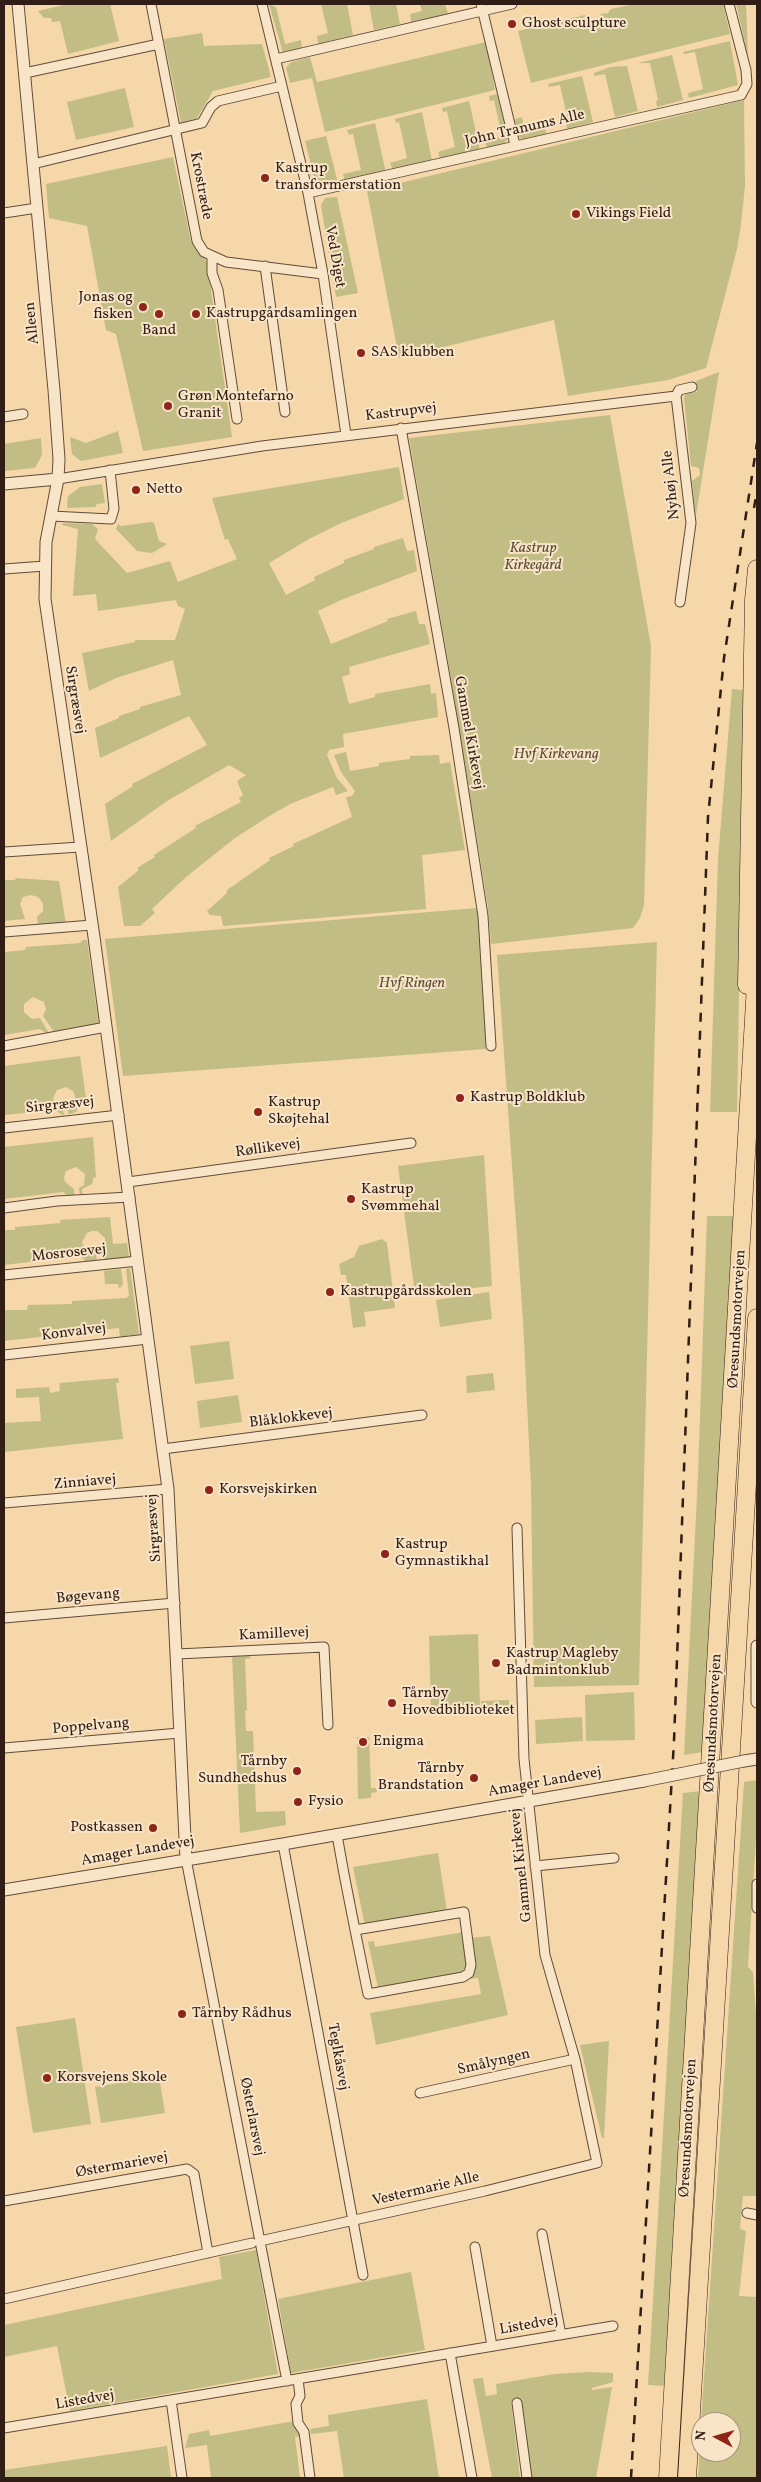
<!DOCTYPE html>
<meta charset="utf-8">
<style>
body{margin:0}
#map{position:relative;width:761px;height:2482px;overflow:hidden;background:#f5d7aa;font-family:Vollkorn,serif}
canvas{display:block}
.frame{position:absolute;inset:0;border:5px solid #301d15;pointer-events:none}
.north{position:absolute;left:691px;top:2412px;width:50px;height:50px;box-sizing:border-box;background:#f8e5c8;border:1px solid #a89580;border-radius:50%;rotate:276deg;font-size:14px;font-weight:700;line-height:20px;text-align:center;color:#301d15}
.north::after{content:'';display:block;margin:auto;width:18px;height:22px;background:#8f2418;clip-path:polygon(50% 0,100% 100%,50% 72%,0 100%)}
</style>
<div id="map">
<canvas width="761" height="2482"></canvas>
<div class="frame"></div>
<div class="north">N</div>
</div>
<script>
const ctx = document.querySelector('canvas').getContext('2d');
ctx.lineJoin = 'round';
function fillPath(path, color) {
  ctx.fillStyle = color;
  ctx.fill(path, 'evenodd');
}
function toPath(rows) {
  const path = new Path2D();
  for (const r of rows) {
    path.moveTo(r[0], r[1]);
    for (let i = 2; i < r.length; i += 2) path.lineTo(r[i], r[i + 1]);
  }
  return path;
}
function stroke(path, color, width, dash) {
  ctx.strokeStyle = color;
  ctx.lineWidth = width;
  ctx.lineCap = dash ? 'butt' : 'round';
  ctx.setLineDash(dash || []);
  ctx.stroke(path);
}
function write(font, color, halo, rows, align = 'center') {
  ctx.font = font + ' Vollkorn,serif';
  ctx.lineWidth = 4;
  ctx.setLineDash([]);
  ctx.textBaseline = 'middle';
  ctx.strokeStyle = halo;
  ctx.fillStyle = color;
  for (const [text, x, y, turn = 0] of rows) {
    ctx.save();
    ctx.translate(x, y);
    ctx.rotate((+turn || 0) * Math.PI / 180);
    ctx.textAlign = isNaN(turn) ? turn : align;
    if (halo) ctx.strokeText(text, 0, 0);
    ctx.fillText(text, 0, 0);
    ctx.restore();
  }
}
fillPath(toPath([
 [68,4,110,4,119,41,68,54,60,21,52,22,51,18,44,18,38,11],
 [269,4,276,7,285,44,301,40,302,48,283,53],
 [321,4,347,4,353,35,318,44,317,36,328,33],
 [369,4,396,4,400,24,374,30],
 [420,4,445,4,448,14,411,22,410,14,422,11],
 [634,4,723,4,730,34,531,83,518,31,585,15,595,22,598,21,601,14,608,13,611,9],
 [736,4,746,4,748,56],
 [202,33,204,46,262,44,271,77,213,91,197,118,181,123,164,39],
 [730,41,738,85,689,98,688,93,703,89,695,52,684,54,683,52],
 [486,42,495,90,325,132,312,78,290,83,286,68,291,62,310,57,317,82],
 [672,55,683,100,657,107,656,101,658,100,650,63,638,63],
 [627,66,638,111,615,117,605,74,594,76,594,73,610,67],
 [582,76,593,122,567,129,566,122,568,121,560,85,549,87,548,84],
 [125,88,134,127,76,140,67,102],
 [497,94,508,138,504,144,487,148,485,141,502,136,494,100,490,101,489,96],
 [744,100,745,186,741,224,737,249,706,368,668,380,568,396,554,320,399,358,367,191],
 [469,101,480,150,440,159,438,152,455,147,447,111,443,112,442,108],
 [422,112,432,161,393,170,390,163,407,158,399,122,396,123,395,119],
 [522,117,525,132,545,127,546,134,522,139,519,137,515,119],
 [375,123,386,173,345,182,343,174,361,170,353,134,349,135,347,130],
 [326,136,338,183,317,189,305,141],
 [173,157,191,242,207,262,232,437,143,451,116,334,106,330,87,226,49,218,46,184],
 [337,197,358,293,336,297,321,205,325,198],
 [719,372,696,515,692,481,700,475,699,468,691,466,684,398,686,393,697,392,696,381],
 [610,415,651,646,644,905,640,918,633,928,491,944,488,908,451,678,409,438],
 [118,431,123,453,81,461,72,454,70,437,86,443],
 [41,438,42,455,35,468,4,471,4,444],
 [399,467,404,499,341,523,309,539,269,563,286,595,315,580,314,577,344,563,344,560,374,549,374,547,403,538,407,551,414,550,417,571,341,600,318,611,331,644,388,621,387,619,416,611,419,624,425,624,430,644,349,667,350,674,342,677,349,704,375,697,375,694,430,684,431,694,436,693,438,717,343,734,344,747,329,750,327,755,337,778,348,791,336,795,333,787,290,804,266,818,235,838,186,877,152,909,155,913,140,926,124,926,118,887,139,870,137,868,155,857,154,855,196,828,195,826,241,802,239,798,243,795,237,781,246,775,229,765,167,801,111,841,105,804,133,786,132,784,207,745,189,716,100,758,95,728,119,718,119,716,140,709,140,707,181,695,173,660,116,678,89,691,82,653,135,642,135,640,175,640,185,609,178,606,176,600,98,611,96,594,73,596,78,529,62,525,63,523,92,524,98,529,95,539,127,573,170,561,178,582,237,559,228,539,225,540,212,498],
 [102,484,105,503,97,504,95,507,67,508,68,496,80,487],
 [151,522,154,523,159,541,167,544,152,553,137,551,116,529,118,524,121,526],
 [732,689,744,690,737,1112,710,1112,718,859],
 [346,752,350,771,379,766,379,763,410,759,410,756,439,755,440,764,450,762,465,850,422,855,426,909,223,926,221,916,210,915,207,911,227,893,227,890,270,860,269,858,294,846,293,844,352,817,346,797,352,796,355,791,341,772,334,755],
 [16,878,59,881,66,924,38,925,37,917,43,911,43,903,38,897,31,895,23,897,20,904,25,919,4,921,4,880,15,880],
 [477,908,481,944,486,1049,123,1076,105,939],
 [83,940,87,940,99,1027,62,1033,61,1030,54,1032,43,1016,46,1009,44,1002,33,997,24,1004,24,1012,32,1019,40,1018,50,1035,40,1029,4,1035,4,952,25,950,26,947,80,943],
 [657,942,639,1685,534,1687,531,1485,523,1320,497,955],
 [80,1056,86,1098,82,1098,76,1112,69,1114,67,1108,72,1106,75,1097,74,1092,66,1087,57,1090,53,1098,55,1103,63,1109,64,1116,55,1110,4,1115,4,1066],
 [93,1137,96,1177,93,1178,92,1184,82,1189,83,1197,80,1197,79,1188,84,1185,85,1174,76,1167,66,1171,64,1177,65,1182,74,1189,75,1198,70,1198,63,1192,4,1199,4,1147],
 [484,1155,492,1286,415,1294,398,1166],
 [707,1216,734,1216,703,1752,684,1755,698,1475],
 [110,1217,113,1244,127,1243,129,1258,103,1261,101,1252,105,1248,105,1238,97,1231,92,1231,87,1233,82,1242,86,1251,96,1254,97,1261,87,1263,81,1256,4,1265,4,1230,15,1230,15,1227,61,1223,60,1220],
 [382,1239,387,1243,395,1308,364,1312,366,1326,353,1328,346,1275,341,1275,339,1264,354,1257,359,1246],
 [130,1268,139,1334,120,1337,119,1328,4,1341,4,1310,27,1310,28,1305,72,1304,72,1301,126,1298,129,1296,126,1269],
 [121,1269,123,1284,121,1287,119,1288,118,1284,105,1284,104,1271],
 [489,1292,492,1319,440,1327,436,1300],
 [229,1341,234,1379,195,1384,190,1346],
 [493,1373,495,1390,467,1393,466,1376],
 [118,1378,119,1383,116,1383,123,1439,4,1452,4,1423,41,1421,39,1397,16,1398,16,1389,49,1387,50,1393,60,1391,59,1383],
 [238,1395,242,1422,200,1428,197,1401],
 [478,1634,480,1709,431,1710,429,1636],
 [246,1654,252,1658,245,1659,247,1710,245,1711,246,1731,253,1731,256,1812,285,1811,286,1825,240,1833,232,1655],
 [634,1692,635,1740,586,1741,585,1695],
 [509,1700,509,1714,482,1715,481,1701],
 [582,1717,583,1741,536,1744,535,1720],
 [357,1737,369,1737,371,1788,376,1788,377,1792,371,1793,371,1798,369,1798,358,1799],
 [757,1780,757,1822,748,1967,753,1972,757,2029,757,2196,743,2196,740,2229,746,2231,739,2296,757,2297,757,2478,698,2478,701,2429,701,2452,731,2452,731,2422,701,2422,743,1797,744,1782],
 [701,1791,664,2386,648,2385,683,1793],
 [438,1853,447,1912,365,1926,353,1867],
 [464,1932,468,1961,462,1974,378,1988,368,1942,374,1941,375,1947],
 [490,1936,508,2015,376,2045,370,2013,481,1994,478,1978,469,1979,475,1966,469,1938],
 [75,2018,91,2124,33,2133,16,2027],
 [609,2041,604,2138,602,2138,580,2045],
 [159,2076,165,2113,101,2123,95,2087],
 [256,2250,278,2374,70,2411,57,2346,4,2357,4,2325,222,2279,219,2257],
 [411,2272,425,2350,291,2373,278,2299],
 [589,2372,613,2373,613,2382,592,2388,592,2390,612,2387,596,2478,522,2478,512,2403,525,2399,511,2402,520,2478,492,2478,473,2379,483,2378,486,2396,497,2394,496,2384,554,2374],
 [427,2399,439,2478,344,2478,337,2431,311,2434,310,2429,329,2426,328,2415],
 [294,2421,301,2436,295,2437,300,2478,211,2478,207,2445,185,2448,189,2434,209,2430,210,2436],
 [167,2446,171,2478,4,2478,4,2470]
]), '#c1bd85');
const minor = toPath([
 [151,4,197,241,204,252,226,262,323,274],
 [262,4,308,193,323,274,346,435],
 [481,4,515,145],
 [276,59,512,4],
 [25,73,159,44],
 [33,164,202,123,211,107,218,101,282,86],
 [308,193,741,95,747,84,746,70,729,4],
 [4,213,37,208],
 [212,257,212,273,218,290,237,419],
 [265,266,285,412],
 [676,396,691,523,680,602],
 [676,396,679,390,692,387],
 [4,417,23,414],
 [401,428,454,728,483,916,491,1046],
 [58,479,262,446,676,396],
 [51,516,111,519,114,509,110,470],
 [4,569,45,566],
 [4,852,80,847],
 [4,932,92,925],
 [4,1046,106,1027],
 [4,1128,119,1115],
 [128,1182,411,1143],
 [4,1208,57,1201,130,1197],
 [4,1275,138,1261],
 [4,1355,148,1339],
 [163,1449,422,1415],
 [4,1503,168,1489],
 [4,1618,175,1603],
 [177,1654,324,1647,328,1725],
 [4,1748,180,1733],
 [337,1835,344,1874,355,1930,368,1994,463,1977,469,1973,471,1965,464,1912,355,1930],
 [283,1844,363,2275],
 [186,1859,287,2381],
 [535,1866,614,1858],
 [757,1884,757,1908],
 [420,2093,575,2059],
 [4,2201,187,2169,194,2174,208,2253],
 [747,2213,757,2215],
 [542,2234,561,2335],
 [260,2241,485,2191,597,2163,575,2059,545,1955,524,1759,517,1528],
 [475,2247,492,2346],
 [4,2299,252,2243],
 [450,2353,472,2478],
 [298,2379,300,2396,296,2404,298,2423,304,2432,310,2478],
 [171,2400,182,2478],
 [517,2403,527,2478],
 [4,2428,613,2326]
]);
const tertiary = toPath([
 [18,4,54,390,59,459,58,479,46,542,45,599,94,937,168,1489,186,1859],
 [4,484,58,479],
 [757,1646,757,1702],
 [744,1761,757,1759],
 [4,1890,283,1844,644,1781]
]);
const motorway = toPath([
 [747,985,754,600,757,569],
 [668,2478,757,968],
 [687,2478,757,1318]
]);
stroke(minor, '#614c3a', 11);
stroke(tertiary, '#614c3a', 13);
stroke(motorway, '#301d15', 19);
stroke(minor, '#f8e5c8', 9);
stroke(tertiary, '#f8e5c8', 11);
stroke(motorway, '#f5d7aa', 18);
stroke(toPath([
 [754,508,757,491],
 [631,2478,674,1741,708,817,724,658,757,443]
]), '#301d15', 2.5, [9, 9]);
const tertiaryBridge = toPath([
 [644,1781,744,1761]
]);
stroke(tertiaryBridge, '#614c3a', 13, []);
stroke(tertiaryBridge, '#f8e5c8', 11);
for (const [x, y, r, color] of [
 [512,24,5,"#8f2418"],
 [265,178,5,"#8f2418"],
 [576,214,5,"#8f2418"],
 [143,307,5,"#8f2418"],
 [159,314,5,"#8f2418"],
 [196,314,5,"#8f2418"],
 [361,353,5,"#8f2418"],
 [168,406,5,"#8f2418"],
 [136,490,5,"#8f2418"],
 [460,1098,5,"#8f2418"],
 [258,1112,5,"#8f2418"],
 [351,1199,5,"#8f2418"],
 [330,1292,5,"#8f2418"],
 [209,1490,5,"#8f2418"],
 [385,1554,5,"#8f2418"],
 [496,1663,5,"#8f2418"],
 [392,1703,5,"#8f2418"],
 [363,1742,5,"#8f2418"],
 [297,1771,5,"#8f2418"],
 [474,1778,5,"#8f2418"],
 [298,1802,5,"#8f2418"],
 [153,1828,5,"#8f2418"],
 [182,2014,5,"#8f2418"],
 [47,2078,5,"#8f2418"]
]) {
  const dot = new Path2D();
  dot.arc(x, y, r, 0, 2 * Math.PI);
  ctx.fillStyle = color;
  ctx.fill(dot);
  stroke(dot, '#f8e5c8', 2);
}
write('15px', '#301d15', '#f8e5c8', [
 ["Ghost sculpture",522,24],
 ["Kastrup",275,169],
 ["transformerstation",275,186],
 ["Vikings Field",586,214],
 ["Jonas og",133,298,"right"],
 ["fisken",133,315,"right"],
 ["Kastrupgårdsamlingen",206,314],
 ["Band",159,331,"center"],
 ["SAS klubben",371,353],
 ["Grøn Montefarno",178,397],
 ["Granit",178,414],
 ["Netto",146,490],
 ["Kastrup Boldklub",470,1098],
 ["Kastrup",268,1103],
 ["Skøjtehal",268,1120],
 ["Kastrup",361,1190],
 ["Svømmehal",361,1207],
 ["Kastrupgårdsskolen",340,1292],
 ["Korsvejskirken",219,1490],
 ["Kastrup",395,1545],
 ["Gymnastikhal",395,1562],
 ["Kastrup Magleby",506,1654],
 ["Badmintonklub",506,1671],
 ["Tårnby",402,1694],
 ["Hovedbiblioteket",402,1711],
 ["Enigma",373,1742],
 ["Tårnby",287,1762,"right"],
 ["Sundhedshus",287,1779,"right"],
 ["Tårnby",464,1769,"right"],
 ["Brandstation",464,1786,"right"],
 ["Fysio",308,1802],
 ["Postkassen",143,1828,"right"],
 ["Tårnby Rådhus",192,2014],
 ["Korsvejens Skole",57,2078]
], 'left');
write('15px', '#301d15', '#f8e5c8', [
 ["John Tranums Alle",525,129,-13],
 ["Krostræde",200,186,79],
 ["Ved Diget",334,257,80],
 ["Alleen",33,323,-96],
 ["Kastrupvej",401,413,-7],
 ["Nyhøj Alle",672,485,-96],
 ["Sirgræsvej",74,700,81],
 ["Gammel Kirkevej",468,733,80],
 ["Sirgræsvej",60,1106,-6],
 ["Røllikevej",268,1149,-8],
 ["Mosrosevej",69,1254,-6],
 ["Øresundsmotorvejen",738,1319,-87],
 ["Konvalvej",74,1333,-7],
 ["Blåklokkevej",291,1419,-7],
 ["Zinniavej",85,1483,-5],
 ["Sirgræsvej",155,1528,-94],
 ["Bøgevang",88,1597,-5],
 ["Kamillevej",274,1635,-3],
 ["Øresundsmotorvejen",714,1723,-87],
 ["Poppelvang",91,1727,-5],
 ["Amager Landevej",545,1783,-10],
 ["Amager Landevej",138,1852,-10],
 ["Gammel Kirkevej",522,1865,-96],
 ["Teglkåsvej",337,2057,80],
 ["Smålyngen",494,2063,-13],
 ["Østerlarsvej",251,2117,79],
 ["Øresundsmotorvejen",689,2128,-87],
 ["Østermarievej",122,2166,-10],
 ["Vestermarie Alle",426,2190,-13],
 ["Listedvej",529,2326,-10],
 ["Listedvej",85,2401,-10]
]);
write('italic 15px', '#5c4d37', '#f8e5c8', [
 ["Kastrup",533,549],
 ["Kirkegård",533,566],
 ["Hvf Kirkevang",556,755],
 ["Hvf Ringen",412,984]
]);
</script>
